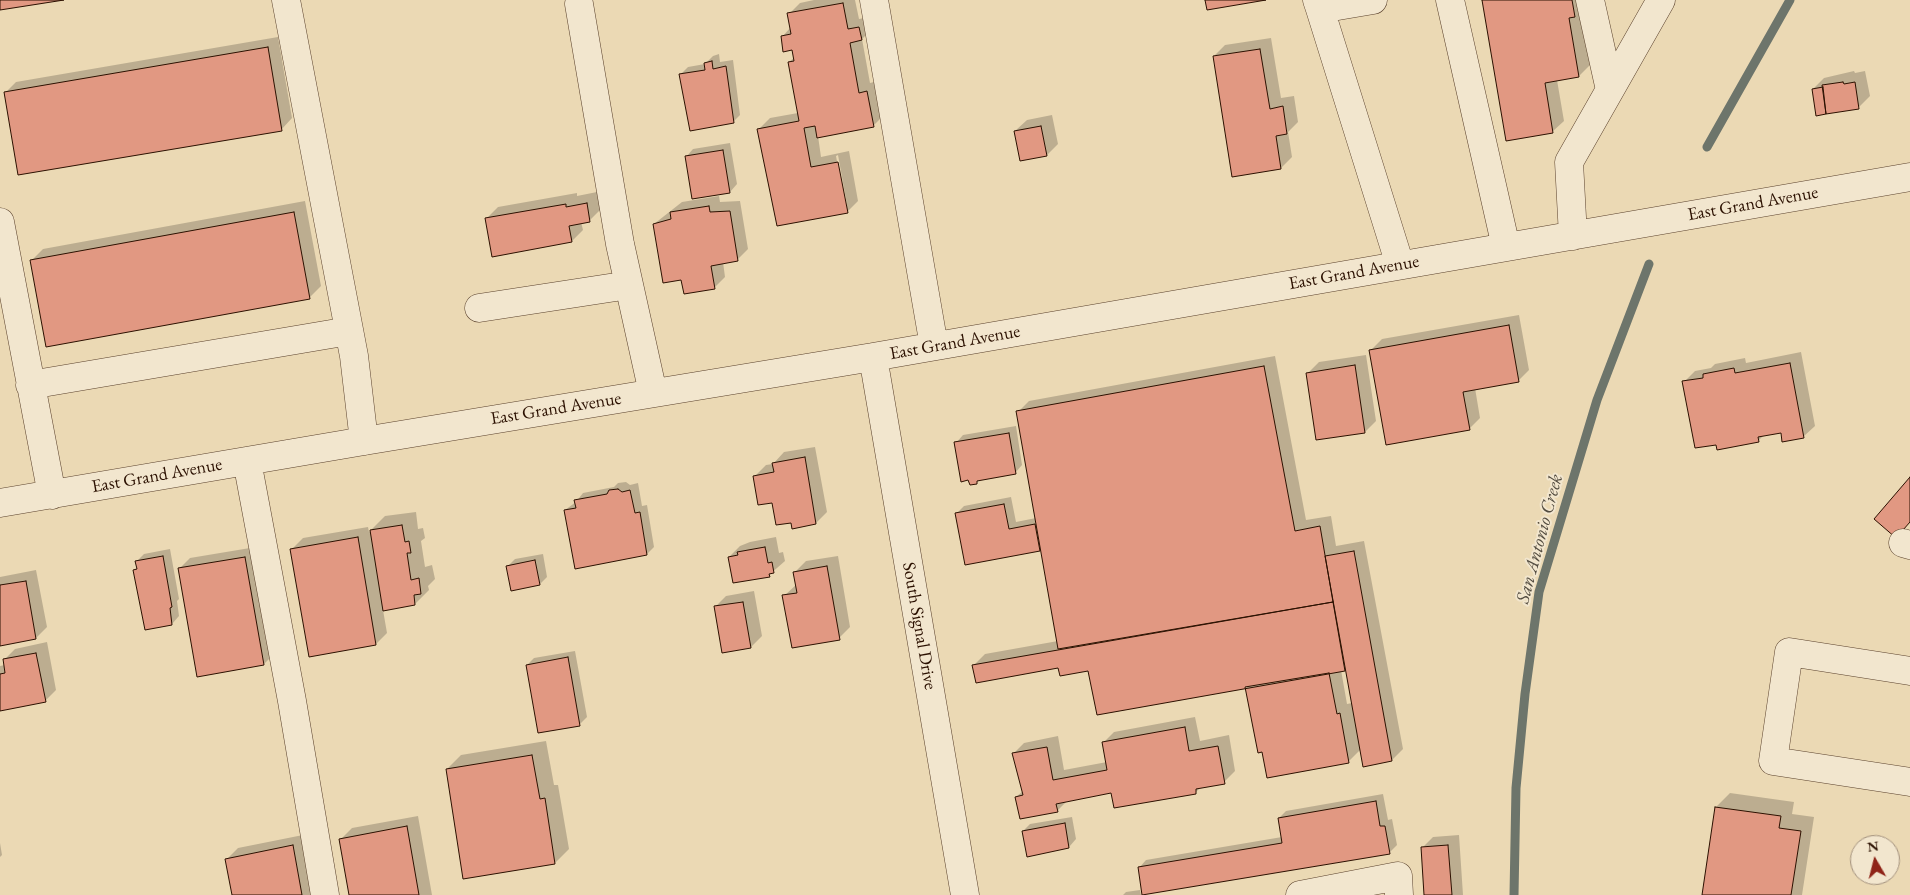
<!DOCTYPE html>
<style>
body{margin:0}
#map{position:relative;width:1910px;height:895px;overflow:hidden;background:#ebd9b4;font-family:"EB Garamond",serif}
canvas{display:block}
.north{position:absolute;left:1850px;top:835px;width:50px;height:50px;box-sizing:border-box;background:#f2e6ce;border:1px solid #a2907c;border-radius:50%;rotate:352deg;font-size:14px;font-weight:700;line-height:20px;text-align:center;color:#2b1000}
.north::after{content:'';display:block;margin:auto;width:18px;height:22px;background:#8f2418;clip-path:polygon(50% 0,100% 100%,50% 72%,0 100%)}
</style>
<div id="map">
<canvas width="1910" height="895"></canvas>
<div class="north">N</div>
</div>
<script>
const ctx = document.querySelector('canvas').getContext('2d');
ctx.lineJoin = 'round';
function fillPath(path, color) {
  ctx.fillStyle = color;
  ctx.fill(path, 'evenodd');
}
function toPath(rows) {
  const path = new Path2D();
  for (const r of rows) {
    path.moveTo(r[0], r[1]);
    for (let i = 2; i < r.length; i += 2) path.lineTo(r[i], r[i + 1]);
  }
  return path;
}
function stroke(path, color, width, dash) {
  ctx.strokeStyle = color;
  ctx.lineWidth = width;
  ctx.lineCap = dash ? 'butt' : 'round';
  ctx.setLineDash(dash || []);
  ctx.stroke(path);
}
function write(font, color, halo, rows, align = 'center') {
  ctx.font = font + ' "EB Garamond",serif';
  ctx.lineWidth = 4;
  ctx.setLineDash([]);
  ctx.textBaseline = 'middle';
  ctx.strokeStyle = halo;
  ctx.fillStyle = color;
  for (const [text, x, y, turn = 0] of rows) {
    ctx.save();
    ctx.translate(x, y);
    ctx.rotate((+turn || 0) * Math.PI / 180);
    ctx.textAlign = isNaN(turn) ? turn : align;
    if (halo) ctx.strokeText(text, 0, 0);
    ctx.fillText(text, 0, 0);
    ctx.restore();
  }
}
fillPath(toPath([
 [814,0,855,0,859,19,870,17,873,28,862,39,870,83,878,81,884,115,873,126,818,136,821,157,849,151,858,201,847,212,759,129,770,118,798,113,789,62,795,57,793,48,782,37,791,27,789,14,800,3],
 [838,155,847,205,845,205,836,156],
 [1483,0,1584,0,1580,10,1590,65,1579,76,1557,80,1564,121,1552,132],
 [278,37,292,118,281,130,5,93,16,82],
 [1271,38,1281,98,1294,96,1298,122,1288,132,1292,157,1281,168,1214,56,1225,45],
 [719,54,720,62,733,60,740,115,733,122,680,75,688,67,705,64,713,56],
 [1854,71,1855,73,1865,71,1870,96,1859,107,1813,89,1824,78],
 [1052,115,1058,144,1047,155,1021,160,1015,131,1027,120],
 [730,143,737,184,730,192,686,157,693,149],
 [597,192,601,209,590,220,581,222,583,230,572,241,487,218,498,207,577,193,577,196],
 [719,196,720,202,740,201,748,249,737,260,723,262,725,277,714,288,682,278,654,224,682,202],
 [305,201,321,286,309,298,32,260,43,249],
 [1519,315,1529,370,1518,381,1475,388,1480,418,1469,429,1371,350,1382,339],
 [1801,352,1815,426,1803,437,1782,431,1764,435,1758,441,1684,382,1695,371,1711,368,1715,364,1745,358,1746,363],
 [1366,355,1376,421,1365,432,1308,373,1319,362],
 [1275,356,1306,520,1331,516,1336,546,1364,541,1403,749,1392,760,1361,749,1348,762,1263,751,1246,686,1059,667,974,665,985,654,1058,641,1041,548,1039,550,957,513,964,506,1011,497,1016,522,1036,518,1018,412,1029,401],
 [1346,669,1352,703,1347,704,1341,670],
 [1016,426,1022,465,1015,473,980,479,976,482,956,443,963,435],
 [815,447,827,512,816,523,792,522,755,476,766,465,773,464,784,452],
 [626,482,630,485,638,483,642,506,647,505,654,547,647,554,565,510,576,502,583,493,614,487,618,483],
 [416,512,418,529,423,528,425,538,421,541,425,567,432,565,435,579,428,586,429,590,415,604,383,610,387,633,376,644,292,549,303,538,368,527,369,532,385,516],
 [776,537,779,553,783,552,785,561,769,575,729,557,740,546,750,542],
 [256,547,275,653,264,664,179,569,190,558],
 [170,549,179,599,177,601,179,616,172,624,135,570,138,567,137,561,144,554],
 [543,554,547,577,540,584,507,567,515,559],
 [838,556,850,627,839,638,784,596,797,584,795,572,806,561],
 [36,570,47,627,36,638,0,644,0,577],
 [754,591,762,636,751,647,715,607,726,596],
 [47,642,56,690,45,701,0,710,0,666,5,665,4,660,15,649],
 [575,651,587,717,579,725,527,665,534,658],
 [1195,717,1200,741,1229,735,1235,771,1224,782,1202,786,1196,792,1112,792,1068,800,1057,811,1016,797,1023,791,1013,754,1024,743,1058,736,1064,770,1107,762,1103,743,1114,732],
 [546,741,554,785,558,785,569,849,555,863,447,769,461,755],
 [1730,793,1794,802,1792,814,1814,817,1802,895,1703,895,1716,807],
 [1383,794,1388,820,1392,819,1397,845,1389,853,1139,868,1146,860,1282,837,1279,818,1286,811],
 [418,816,432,895,351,895,341,839,352,828],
 [1072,817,1076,839,1069,847,1063,847,1023,831,1030,824],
 [303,835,315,895,234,895,227,859,238,848],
 [1459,835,1463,895,1426,895,1422,848,1433,837],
 [0,843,2,855,0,857],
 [1140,890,1141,895,1123,895,1126,892]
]), '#0003');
stroke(toPath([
 [1707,147,1790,0],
 [1514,895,1516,788,1525,694,1539,592,1597,400,1649,264]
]), '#6d756b', 9);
const building = toPath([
 [0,0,64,0,0,10,0,0],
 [1205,0,1266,0,1207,10,1205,0],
 [1482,0,1572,0,1575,17,1569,18,1579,77,1545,83,1553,133,1506,141,1482,0],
 [843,3,848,29,859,27,862,40,850,43,859,93,867,91,874,127,817,138,815,126,804,128,811,167,838,162,848,213,777,226,757,129,799,121,788,62,794,61,792,50,783,52,781,36,791,34,787,13,843,3],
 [268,47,282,131,18,175,4,92,268,47],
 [1260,49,1270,109,1283,106,1287,134,1276,136,1281,169,1232,177,1213,56,1260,49],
 [712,61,713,69,726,66,734,123,690,131,679,74,705,70,704,63,712,61],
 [1843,82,1844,84,1855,82,1859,109,1826,114,1822,85,1843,82],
 [1823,87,1826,114,1816,116,1812,89,1823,87],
 [1041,126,1047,156,1020,161,1014,131,1041,126],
 [723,150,730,193,692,199,685,156,723,150],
 [587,203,590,222,569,226,572,242,492,257,485,218,566,204,566,207,587,203],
 [709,206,710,212,730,211,738,261,711,266,715,289,684,294,681,280,663,283,653,224,671,219,670,212,709,206],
 [294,212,310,299,46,347,30,260,294,212],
 [1509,325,1519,382,1463,392,1470,430,1386,445,1369,350,1509,325],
 [1790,363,1804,438,1782,442,1781,433,1758,437,1759,442,1717,450,1716,445,1695,448,1682,381,1703,378,1703,374,1734,368,1735,373,1790,363],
 [1355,365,1365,433,1316,440,1306,373,1355,365],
 [1264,366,1295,531,1320,526,1333,602,1058,649,1016,411,1264,366],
 [1009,433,1016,474,977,481,977,484,970,485,968,480,961,482,954,442,1009,433],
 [805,457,816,524,792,529,791,523,776,525,772,503,758,505,753,476,774,472,772,463,805,457],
 [1910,477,1910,522,1896,538,1874,519,1910,477],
 [618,489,622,492,630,490,635,513,640,512,647,555,575,569,564,510,576,508,574,500,607,494,609,490,618,489],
 [1004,504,1009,529,1035,524,1040,551,965,565,955,513,1004,504],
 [402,525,405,542,409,541,411,553,407,553,411,580,419,578,421,594,414,595,415,605,383,611,370,530,402,525],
 [358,537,376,645,309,657,290,549,358,537],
 [765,547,768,563,772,562,774,573,769,574,770,577,733,583,728,557,738,555,737,552,765,547],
 [1354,551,1392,761,1363,767,1325,556,1354,551],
 [163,556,172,607,170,608,172,625,145,630,133,570,137,569,135,561,163,556],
 [245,557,264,665,197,677,178,568,245,557],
 [535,560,540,585,511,591,506,566,535,560],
 [827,566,840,640,792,648,782,595,797,593,793,572,827,566],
 [26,581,36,639,0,646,0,585,26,581],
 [743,602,751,648,722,653,714,606,743,602],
 [1333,602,1345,671,1097,715,1088,671,1060,676,1058,668,976,683,972,665,1333,602],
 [36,653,46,702,0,711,0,674,5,673,3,659,36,653],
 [568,657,580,726,538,733,526,665,568,657],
 [1329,673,1337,714,1340,713,1349,763,1267,778,1262,752,1258,753,1245,687,1329,673],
 [1185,727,1189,751,1218,746,1225,784,1196,789,1196,794,1114,808,1111,793,1056,804,1058,812,1020,819,1015,797,1023,795,1012,753,1047,747,1053,780,1107,770,1102,742,1185,727],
 [532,755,540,799,545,798,555,864,463,879,446,769,532,755],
 [1376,801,1380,826,1385,826,1390,854,1142,895,1138,867,1282,843,1278,818,1376,801],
 [1715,807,1781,816,1779,828,1801,831,1791,895,1702,895,1715,807],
 [1065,823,1069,848,1027,857,1022,831,1065,823],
 [407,826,419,895,349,895,339,839,407,826],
 [293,845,302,895,232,895,225,859,293,845],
 [1448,845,1452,895,1424,895,1421,847,1448,845]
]);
fillPath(building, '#e19882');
stroke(building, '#2b1000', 1);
const minor = toPath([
 [286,0,354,356,364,441],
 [874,0,934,346],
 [1317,0,1320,9,1373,0],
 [1450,0,1506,247],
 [1590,0,1610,90],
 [579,4,620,244,653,393],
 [1320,9,1400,265],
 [0,222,52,495],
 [1573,236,1569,162,1661,0],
 [479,308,629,285],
 [873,357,965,895],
 [30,385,349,331],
 [247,461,292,701,325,895],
 [0,503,364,441,873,357,1910,177],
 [1903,543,1910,545],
 [1910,671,1789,652,1773,761,1910,782],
 [1300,895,1398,876,1399,895]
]);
stroke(minor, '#5b422d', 29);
stroke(minor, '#f2e6ce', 28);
write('18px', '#2b1000', '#f2e6ce', [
 ["East Grand Avenue",1753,204,-10],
 ["East Grand Avenue",1354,273,-10],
 ["East Grand Avenue",955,343,-10],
 ["East Grand Avenue",556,409,-9],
 ["East Grand Avenue",157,476,-10],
 ["South Signal Drive",919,626,80]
]);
write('italic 19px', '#524b3f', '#f2e6ce', [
 ["San Antonio Creek",1540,539,-75]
]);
</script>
